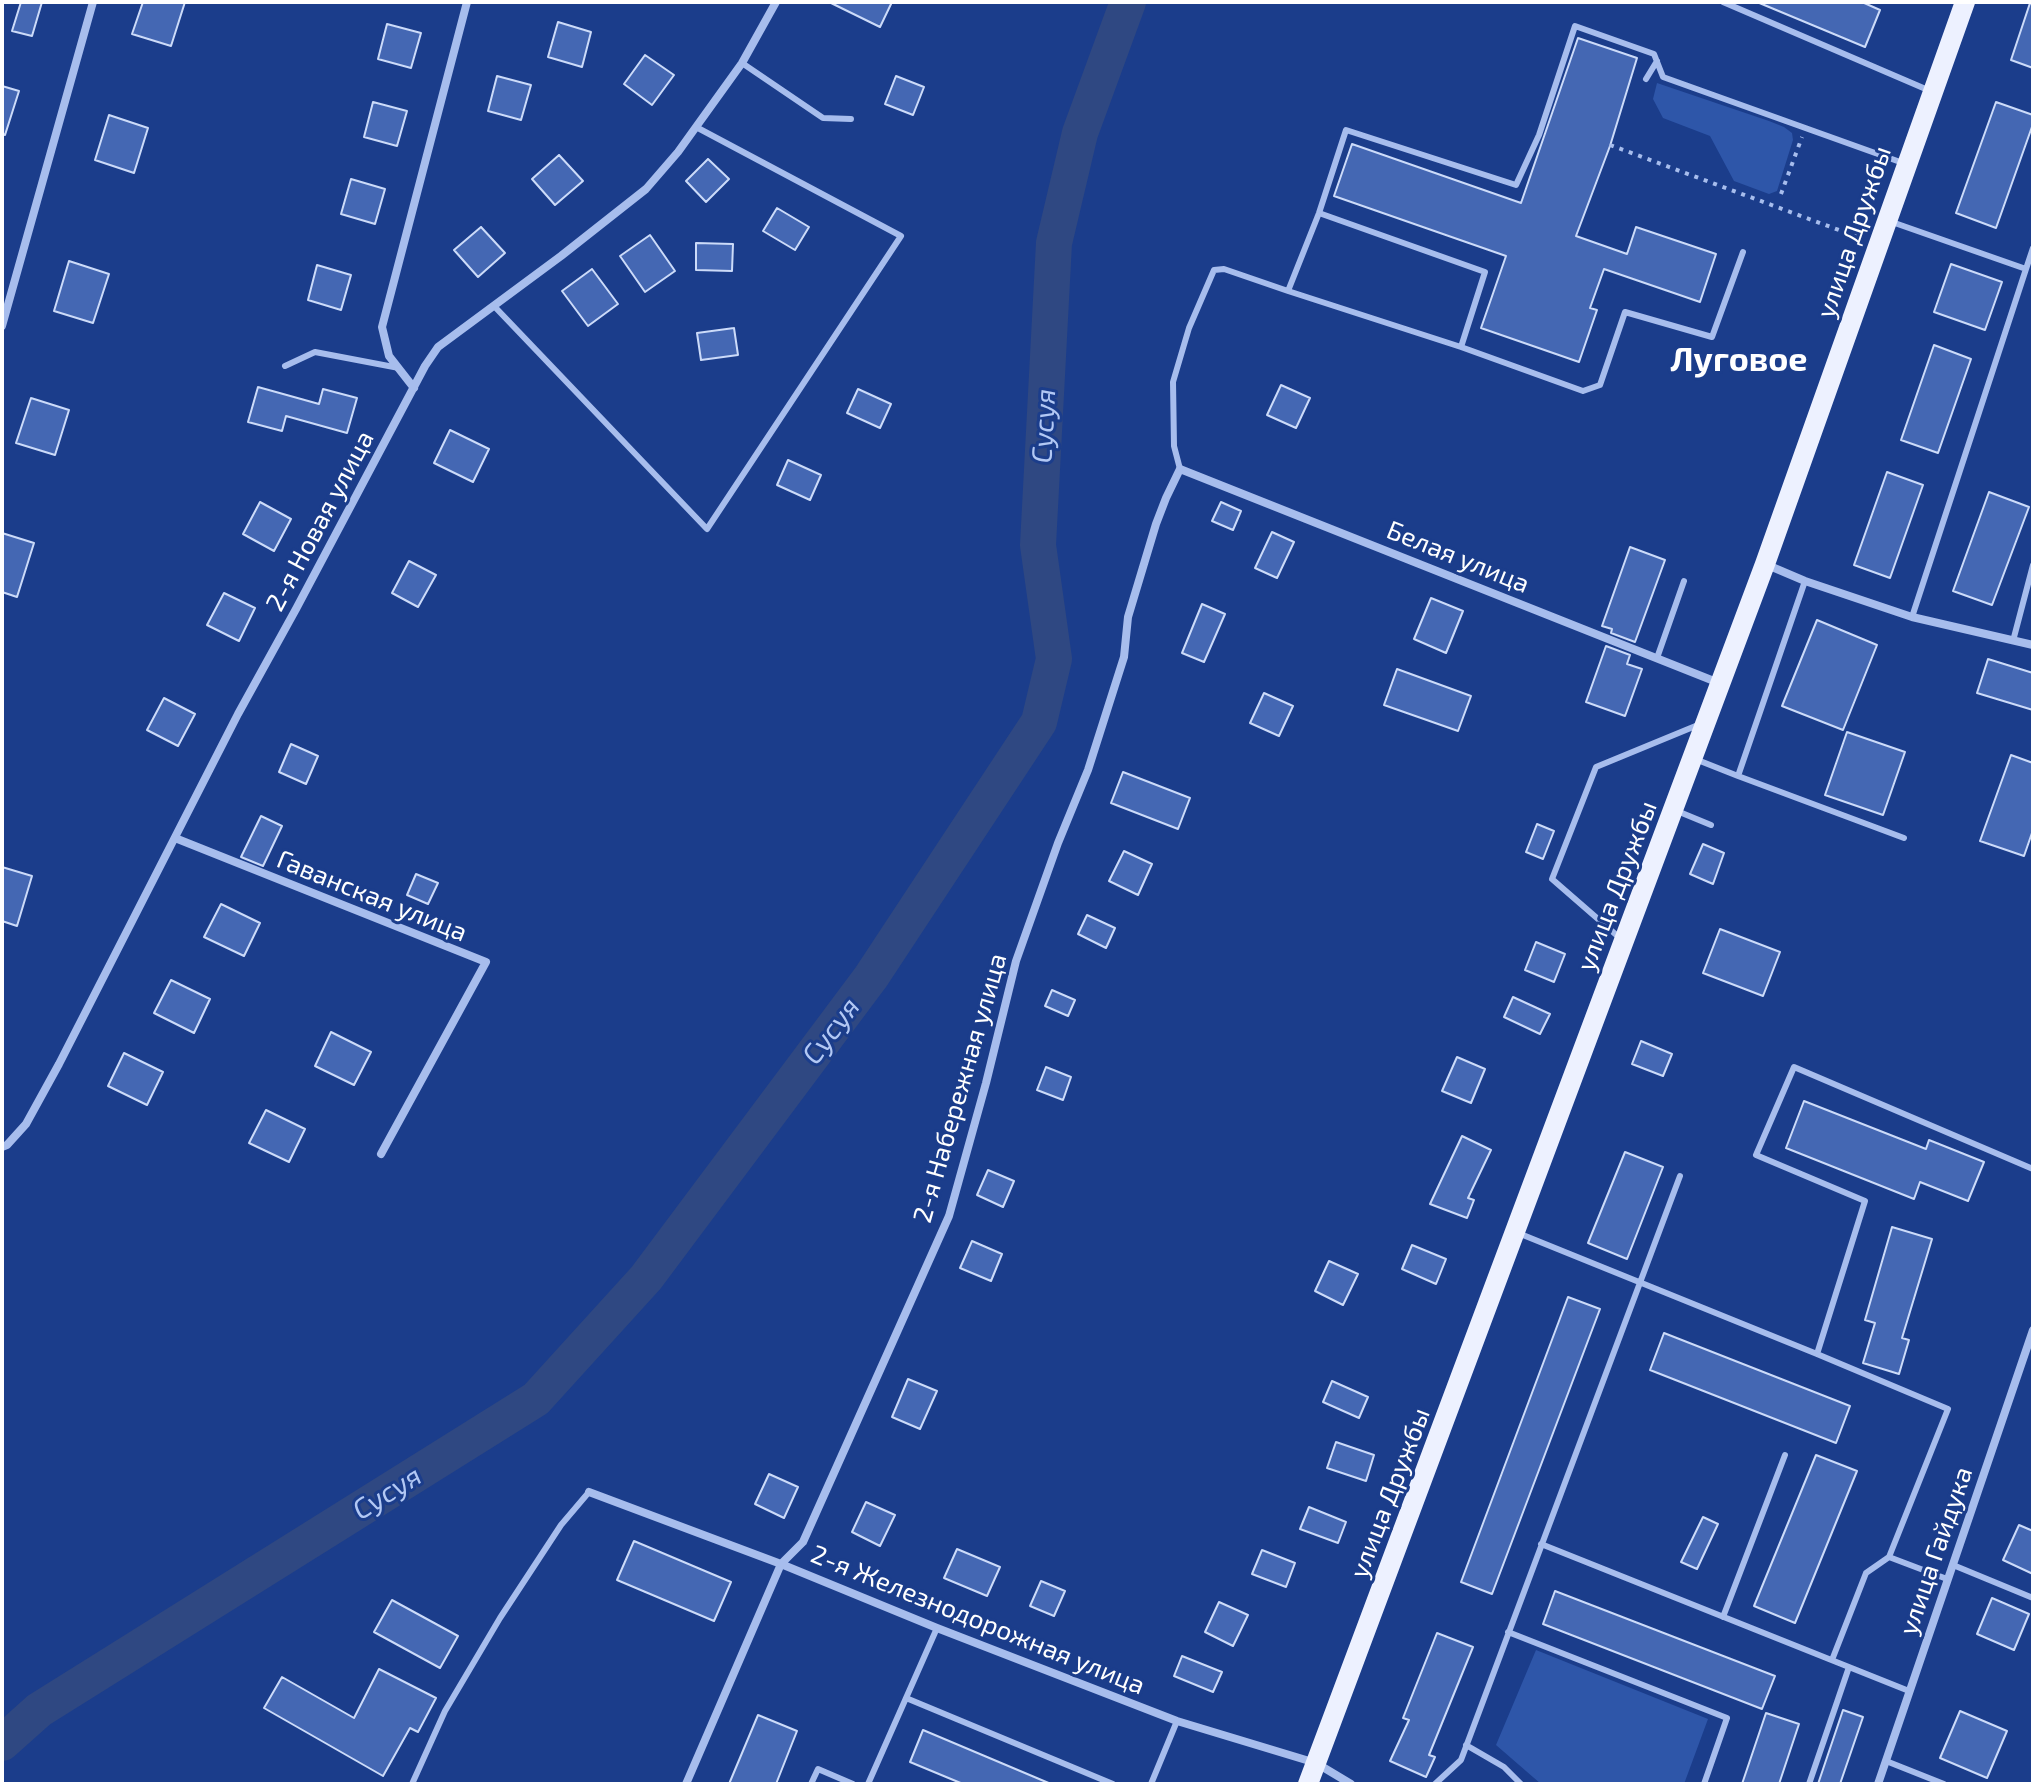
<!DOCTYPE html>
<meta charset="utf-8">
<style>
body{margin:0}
#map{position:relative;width:2035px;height:1786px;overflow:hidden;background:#1b3d8b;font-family:"Exo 2",sans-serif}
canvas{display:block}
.frame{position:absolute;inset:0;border:4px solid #fff;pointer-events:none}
</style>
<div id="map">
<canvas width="2035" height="1786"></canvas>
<div class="frame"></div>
</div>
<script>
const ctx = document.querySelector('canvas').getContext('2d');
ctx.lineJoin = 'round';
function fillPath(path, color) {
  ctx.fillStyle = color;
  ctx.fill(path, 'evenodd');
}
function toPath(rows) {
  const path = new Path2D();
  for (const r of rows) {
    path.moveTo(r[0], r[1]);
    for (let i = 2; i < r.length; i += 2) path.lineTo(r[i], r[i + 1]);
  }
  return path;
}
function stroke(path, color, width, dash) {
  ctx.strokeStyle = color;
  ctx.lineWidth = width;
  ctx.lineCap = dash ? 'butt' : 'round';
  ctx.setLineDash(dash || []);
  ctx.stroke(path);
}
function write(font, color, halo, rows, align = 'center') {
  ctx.font = font + ' "Exo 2",sans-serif';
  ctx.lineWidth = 6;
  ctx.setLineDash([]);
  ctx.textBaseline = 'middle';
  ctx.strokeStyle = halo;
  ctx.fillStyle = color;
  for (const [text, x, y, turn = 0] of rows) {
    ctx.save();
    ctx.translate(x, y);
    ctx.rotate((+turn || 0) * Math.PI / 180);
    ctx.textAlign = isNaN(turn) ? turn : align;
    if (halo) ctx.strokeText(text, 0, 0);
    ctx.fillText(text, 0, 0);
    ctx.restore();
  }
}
fillPath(toPath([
 [1657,83,1769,121,1784,127,1792,133,1793,140,1777,191,1769,194,1734,181,1710,136,1663,118,1653,99],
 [1536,1650,1708,1719,1684,1784,1541,1784,1496,1745]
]), '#2e56a9');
stroke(toPath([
 [2,1743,39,1710,536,1399,646,1278,871,977,1039,722,1054,659,1038,545,1054,243,1080,133,1128,2]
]), '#2f4882', 36);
const building = toPath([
 [21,2,42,2,32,36,12,31,21,2],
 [143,2,185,2,171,46,132,34,143,2],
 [829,2,892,2,880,27,829,2],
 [1757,2,1862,2,1880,10,1865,47,1757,2],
 [2030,3,2033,4,2033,68,2011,60,2030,3],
 [558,22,591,32,582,67,548,57,558,22],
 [387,24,421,33,411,68,378,59,387,24],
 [1578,38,1637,58,1610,146,1576,236,1627,254,1636,227,1716,254,1700,302,1604,269,1590,308,1597,310,1579,362,1481,328,1506,256,1334,196,1352,144,1521,203,1578,38],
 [645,55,674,75,652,105,624,84,645,55],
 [497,76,531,85,521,120,488,111,497,76],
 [896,76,924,87,913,115,885,104,896,76],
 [2,86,19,91,5,135,2,134,2,86],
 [373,102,407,111,397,146,364,137,373,102],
 [1996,102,2033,115,2033,124,1996,228,1956,213,1996,102],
 [109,115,148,128,134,173,95,160,109,115],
 [559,155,583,181,555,205,532,179,559,155],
 [708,159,729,179,706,202,686,181,708,159],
 [351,179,385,189,375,224,341,214,351,179],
 [777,208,809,227,795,250,763,231,777,208],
 [481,227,505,253,478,277,454,250,481,227],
 [650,235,675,271,645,292,620,256,650,235],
 [696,243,733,244,732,271,696,270,696,243],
 [69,261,109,274,93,323,54,311,69,261],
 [1951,264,2002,282,1985,330,1934,312,1951,264],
 [317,265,351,275,341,310,308,300,317,265],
 [592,269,618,304,588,326,562,291,592,269],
 [734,328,738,355,701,360,697,333,734,328],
 [1934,345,1971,359,1938,453,1901,440,1934,345],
 [1281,385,1310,398,1296,428,1267,415,1281,385],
 [258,387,319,404,323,389,357,398,347,433,286,416,282,431,248,422,258,387],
 [858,389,891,404,880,428,847,413,858,389],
 [31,398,69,410,55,455,16,443,31,398],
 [450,430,489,449,473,482,434,463,450,430],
 [788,460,821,475,810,500,777,485,788,460],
 [1887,472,1923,485,1890,578,1854,565,1887,472],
 [1989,492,2029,507,1992,605,1953,591,1989,492],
 [260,502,291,519,274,551,243,534,260,502],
 [1221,502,1241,511,1233,530,1212,521,1221,502],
 [1272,532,1294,542,1277,578,1255,568,1272,532],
 [2,533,34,543,17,597,2,592,2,533],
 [1630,547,1665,560,1635,642,1611,633,1612,629,1602,626,1630,547],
 [409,561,436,575,418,607,392,593,409,561],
 [224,593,255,608,239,641,207,625,224,593],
 [1431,598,1463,611,1446,653,1414,639,1431,598],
 [1202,604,1225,614,1204,662,1182,653,1202,604],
 [1817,620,1877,645,1843,730,1782,706,1817,620],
 [1606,646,1630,655,1627,664,1642,669,1625,716,1586,702,1606,646],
 [1988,659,2033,673,2033,710,1977,693,1988,659],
 [1397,669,1471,696,1458,731,1384,705,1397,669],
 [1264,693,1293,706,1279,736,1250,723,1264,693],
 [164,698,195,714,178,746,147,730,164,698],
 [1847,732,1905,752,1883,815,1825,795,1847,732],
 [291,744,318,756,306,784,279,772,291,744],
 [2011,755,2033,763,2033,830,2024,856,1980,841,2011,755],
 [1123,772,1190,798,1178,829,1111,803,1123,772],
 [261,816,282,826,263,866,241,857,261,816],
 [1537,824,1554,831,1543,859,1526,852,1537,824],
 [1703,844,1724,853,1713,884,1690,874,1703,844],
 [1124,851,1152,864,1138,895,1109,881,1124,851],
 [2,867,32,876,17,926,2,921,2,867],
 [416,874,438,883,428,904,407,895,416,874],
 [221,904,260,923,244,956,204,937,221,904],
 [1087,915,1115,928,1106,948,1078,934,1087,915],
 [1720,929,1780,952,1763,996,1703,973,1720,929],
 [1536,942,1565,954,1554,982,1525,970,1536,942],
 [171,980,210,999,194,1033,154,1013,171,980],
 [1052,990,1075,1000,1068,1016,1045,1006,1052,990],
 [1513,997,1550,1014,1540,1034,1504,1017,1513,997],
 [331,1032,371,1052,354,1085,315,1066,331,1032],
 [1641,1041,1672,1054,1663,1076,1632,1064,1641,1041],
 [124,1053,163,1072,147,1105,108,1086,124,1053],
 [1457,1057,1485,1069,1471,1103,1442,1091,1457,1057],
 [1046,1067,1071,1077,1063,1100,1037,1090,1046,1067],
 [1804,1101,1926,1149,1929,1140,1984,1162,1968,1201,1920,1182,1914,1199,1786,1148,1804,1101],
 [266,1110,305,1129,289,1162,249,1143,266,1110],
 [1462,1136,1491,1150,1468,1198,1474,1200,1467,1218,1430,1204,1462,1136],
 [1625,1152,1663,1167,1627,1259,1588,1243,1625,1152],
 [988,1170,1014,1181,1003,1207,977,1195,988,1170],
 [1892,1227,1932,1239,1902,1338,1909,1340,1899,1374,1863,1363,1875,1323,1865,1320,1892,1227],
 [972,1241,1002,1254,991,1281,960,1268,972,1241],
 [1412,1245,1446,1259,1436,1284,1402,1269,1412,1245],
 [1329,1261,1358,1274,1343,1305,1315,1291,1329,1261],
 [1568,1297,1600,1309,1492,1594,1461,1582,1568,1297],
 [1664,1333,1850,1406,1836,1443,1650,1370,1664,1333],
 [908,1379,937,1391,920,1429,892,1417,908,1379],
 [1332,1381,1368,1397,1359,1418,1323,1402,1332,1381],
 [1336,1442,1374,1455,1366,1481,1327,1468,1336,1442],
 [1816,1455,1857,1471,1795,1623,1754,1606,1816,1455],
 [769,1474,798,1487,784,1518,755,1504,769,1474],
 [866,1502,895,1515,880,1546,852,1532,866,1502],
 [1309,1507,1346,1522,1338,1543,1300,1529,1309,1507],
 [1703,1517,1718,1524,1697,1569,1681,1562,1703,1517],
 [2019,1525,2033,1531,2033,1574,2003,1560,2019,1525],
 [634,1541,731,1582,714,1621,617,1580,634,1541],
 [957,1549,1000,1567,987,1596,944,1578,957,1549],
 [1262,1550,1295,1563,1286,1587,1252,1574,1262,1550],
 [1041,1581,1065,1591,1054,1616,1030,1606,1041,1581],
 [1555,1591,1775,1676,1762,1709,1543,1624,1555,1591],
 [1992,1598,2029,1614,2014,1650,1977,1634,1992,1598],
 [392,1600,458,1636,440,1668,374,1632,392,1600],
 [1219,1602,1248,1615,1233,1646,1205,1632,1219,1602],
 [1437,1633,1473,1647,1429,1755,1435,1757,1426,1777,1390,1761,1409,1720,1403,1718,1437,1633],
 [1182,1656,1222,1672,1213,1692,1174,1676,1182,1656],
 [379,1669,436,1698,418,1732,410,1728,383,1776,264,1708,282,1677,354,1718,379,1669],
 [1843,1710,1863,1717,1840,1784,1818,1784,1843,1710],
 [1960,1711,2007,1731,1987,1778,1940,1758,1960,1711],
 [1766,1713,1799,1724,1779,1784,1742,1784,1766,1713],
 [758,1715,797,1731,776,1784,729,1784,758,1715],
 [923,1730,1051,1784,963,1784,910,1762,923,1730]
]);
fillPath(building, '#4467b3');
stroke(building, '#ccdbf9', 2);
stroke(toPath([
 [1610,145,1863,239],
 [1781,194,1802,137]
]), '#a7bded', 4, [4, 6]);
stroke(toPath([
 [1723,2,1928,90],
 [742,63,823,118,851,119],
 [1646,79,1657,61],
 [1319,213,1485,272,1461,347],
 [1889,221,2026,269,1912,617],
 [1743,252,1712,337,1625,312,1600,385,1583,391,1461,347,1288,291,1319,213,1346,130,1516,185,1539,135,1575,26,1654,54,1663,77,1903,163],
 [2026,269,2033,248],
 [494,306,707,529,901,236,696,127],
 [285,366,315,352,399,368],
 [1180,469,1174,446,1173,382,1189,328,1214,270,1224,269,1288,291],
 [2013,641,2033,565],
 [1657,658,1684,581],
 [1695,759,1738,776,1805,581],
 [1738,776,1904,838],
 [1677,811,1711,825],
 [1621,939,1552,879,1596,767,1698,725],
 [1518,1233,1817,1354,1865,1201,1756,1155,1794,1067,2033,1169],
 [1817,1354,1948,1409,1889,1557,1947,1579],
 [1541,1544,1909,1691],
 [1953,1565,2033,1598],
 [1723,1617,1785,1455],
 [1508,1632,1727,1718,1704,1784],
 [1832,1660,1866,1573,1889,1557],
 [906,1698,1113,1784],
 [1466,1745,1504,1767,1521,1784],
 [1886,1761,1944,1784],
 [412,1784,445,1711,500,1618,561,1525,589,1492],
 [811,1784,818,1769,853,1784],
 [868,1784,937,1628],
 [1151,1784,1177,1721],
 [1435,1784,1461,1760,1680,1176],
 [1809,1784,1849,1667]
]), '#a7bded', 6);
stroke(toPath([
 [2,326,93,2],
 [414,388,389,356,382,327,467,2],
 [1765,564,1805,581,1912,617,2033,645],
 [175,838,486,962,381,1154],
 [2,1147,7,1145,26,1124,59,1064,238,714,296,609,425,366,438,347,561,256,646,189,678,152,742,63,776,2],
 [589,1492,781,1564,937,1628,1177,1721,1316,1763,1351,1784],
 [686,1784,781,1564,803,1542,949,1216,986,1083,1016,961,1058,843,1088,770,1124,657,1128,617,1156,524,1166,498,1180,469,1719,683],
 [1878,1784,2033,1330]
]), '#a7bded', 8);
stroke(toPath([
 [1308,1784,1765,564,1965,2]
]), '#edf1ff', 20);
write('26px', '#fff', '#1b3d8b', [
 ["улица Дружбы",1854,232,-71],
 ["2-я Новая улица",320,521,-62],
 ["Белая улица",1458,557,22],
 ["улица Дружбы",1617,886,-69],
 ["Гаванская улица",372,896,22],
 ["2-я Набережная улица",960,1088,-74],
 ["улица Дружбы",1390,1493,-69],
 ["улица Гайдука",1936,1551,-71],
 ["2-я Железнодорожная улица",978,1620,22]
]);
write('italic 28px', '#b2c8f4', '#1b3d8b', [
 ["Сусуя",1044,426,-87],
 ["Сусуя",831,1031,-53],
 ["Сусуя",387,1493,-32]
]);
write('bold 34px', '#fff', '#1b3d8b', [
 ["Луговое",1739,360]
]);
</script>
